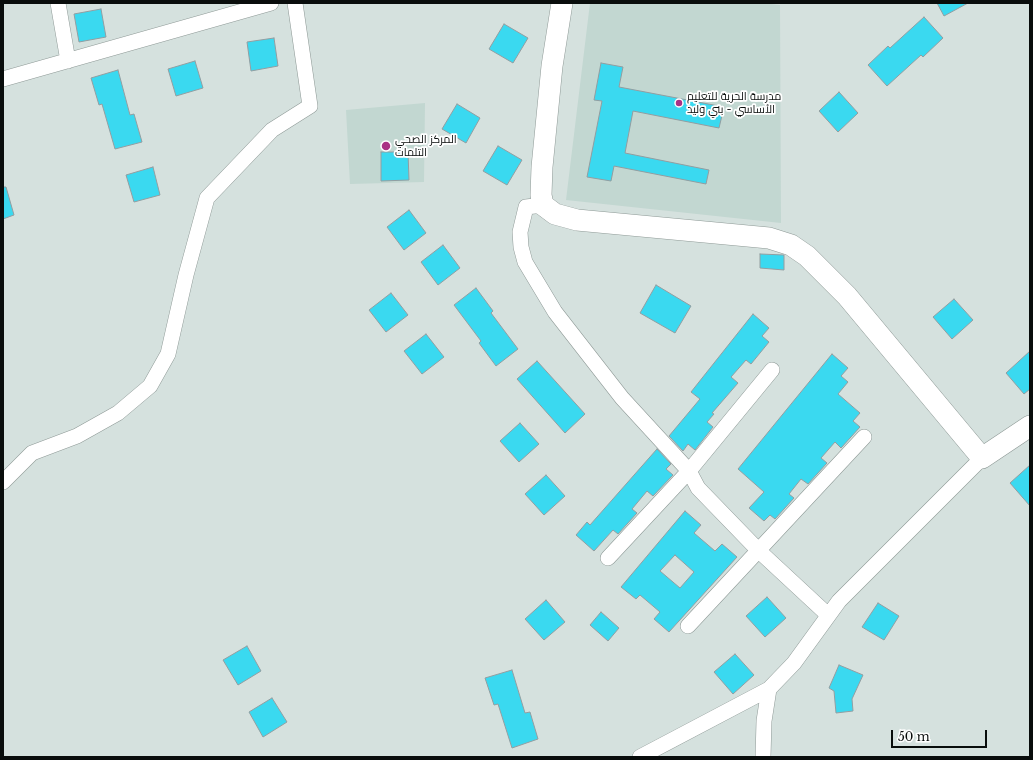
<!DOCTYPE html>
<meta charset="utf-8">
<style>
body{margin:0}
#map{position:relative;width:1033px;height:760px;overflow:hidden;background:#d5e1de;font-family:"Libre Baskerville",serif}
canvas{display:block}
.frame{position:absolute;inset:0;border:4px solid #090d0c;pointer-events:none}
.scale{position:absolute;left:891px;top:730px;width:96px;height:18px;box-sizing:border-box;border:2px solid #090d0c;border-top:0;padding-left:5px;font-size:12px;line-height:14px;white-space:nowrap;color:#090d0c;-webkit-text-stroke:3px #fff;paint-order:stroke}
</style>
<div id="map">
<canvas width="1033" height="760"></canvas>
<div class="frame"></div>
<div class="scale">50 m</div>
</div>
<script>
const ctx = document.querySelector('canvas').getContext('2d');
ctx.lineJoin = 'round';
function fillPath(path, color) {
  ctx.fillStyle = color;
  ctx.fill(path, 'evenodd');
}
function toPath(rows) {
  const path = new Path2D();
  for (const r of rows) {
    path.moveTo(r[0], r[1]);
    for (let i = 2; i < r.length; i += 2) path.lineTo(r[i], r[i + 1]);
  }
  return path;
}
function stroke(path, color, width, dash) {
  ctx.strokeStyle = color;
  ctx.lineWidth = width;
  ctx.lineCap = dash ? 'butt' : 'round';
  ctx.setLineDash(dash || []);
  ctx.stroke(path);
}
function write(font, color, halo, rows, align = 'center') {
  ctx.font = font + ' "Libre Baskerville",Cairo,serif';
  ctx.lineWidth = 3.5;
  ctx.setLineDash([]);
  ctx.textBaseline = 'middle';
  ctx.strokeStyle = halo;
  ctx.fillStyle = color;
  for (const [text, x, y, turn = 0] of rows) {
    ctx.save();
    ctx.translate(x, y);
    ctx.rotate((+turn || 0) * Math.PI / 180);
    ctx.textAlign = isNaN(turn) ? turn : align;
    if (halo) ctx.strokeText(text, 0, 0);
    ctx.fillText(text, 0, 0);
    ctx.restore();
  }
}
fillPath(toPath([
 [590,3,763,3,780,5,781,223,566,200],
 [425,103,424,182,350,184,346,110]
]), '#c2d7d1');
const building = toPath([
 [937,3,968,3,944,16,937,3],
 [101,9,106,37,79,42,74,14,101,9],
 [924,17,943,38,923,57,921,55,887,86,868,65,888,46,890,48,924,17],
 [504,24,528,38,513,63,489,49,504,24],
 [274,38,278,66,251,71,247,42,274,38],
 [195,61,203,88,176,96,168,69,195,61],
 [601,63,623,67,619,87,724,107,719,128,633,111,625,153,709,170,706,184,614,166,611,181,587,177,602,101,594,100,601,63],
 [118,70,130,115,134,114,142,142,115,149,102,104,99,105,91,78,118,70],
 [839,92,858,113,838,132,819,111,839,92],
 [457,104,480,118,466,143,442,129,457,104],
 [498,146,522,160,507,185,483,171,498,146],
 [381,152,408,152,409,180,381,181,381,152],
 [153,167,160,195,134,202,126,175,153,167],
 [3,187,6,187,14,215,3,219,3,187],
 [409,210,426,233,404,250,387,227,409,210],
 [443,245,460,268,438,285,421,262,443,245],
 [760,254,784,255,784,270,760,268,760,254],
 [656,285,691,306,675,333,640,313,656,285],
 [476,288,493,311,491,313,518,349,496,366,479,343,481,341,454,305,476,288],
 [391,293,408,315,386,332,369,310,391,293],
 [954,299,973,320,952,339,933,317,954,299],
 [753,314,769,328,762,336,769,342,751,364,746,360,731,377,738,383,712,413,714,414,707,422,713,427,695,450,688,444,683,451,669,436,700,399,691,392,753,314],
 [426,334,444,357,422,374,404,351,426,334],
 [1030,351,1030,389,1024,394,1006,373,1030,351],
 [832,354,848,368,841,376,848,382,838,394,860,413,853,421,860,427,841,448,835,442,821,458,827,463,808,484,801,479,789,494,794,498,775,519,770,515,764,521,749,508,764,492,738,469,832,354],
 [537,361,585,414,565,433,517,379,537,361],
 [520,423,539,444,519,462,500,441,520,423],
 [657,449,671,464,666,469,673,475,653,496,647,491,632,509,637,513,618,534,613,530,594,551,576,535,587,522,590,525,657,449],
 [1030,465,1030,506,1010,483,1030,465],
 [546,475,565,496,544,515,525,494,546,475],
 [685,511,701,525,694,533,715,551,722,544,737,557,669,632,654,619,660,612,640,595,636,599,621,587,685,511],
 [675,555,694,572,680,588,660,571,675,555],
 [767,597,786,618,765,637,746,616,767,597],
 [546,600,565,622,544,640,525,619,546,600],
 [878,603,899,616,884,640,862,627,878,603],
 [601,612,619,628,608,641,590,625,601,612],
 [247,646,261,671,238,685,223,660,247,646],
 [735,654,754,675,733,694,714,672,735,654],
 [839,665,863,675,852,699,853,711,836,713,834,691,829,688,839,665],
 [512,670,525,713,530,712,538,739,512,748,498,704,494,705,485,678,512,670],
 [272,698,287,722,263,737,249,712,272,698]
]);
fillPath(building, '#3ad9f0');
stroke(building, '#929ea1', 1);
const street = toPath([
 [58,3,68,61],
 [3,79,271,3],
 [543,205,526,207,520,232,521,247,525,262,555,312,622,398,689,471,698,488,759,551,828,615],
 [3,482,32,453,77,436,118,413,150,386,168,354,186,275,207,198,272,130,310,106,295,3],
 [608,558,689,471,772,370],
 [688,626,864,437],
 [640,757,769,689],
 [763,757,764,721,769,689,794,663,839,601,982,458]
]);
const secondary = toPath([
 [562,3,552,66,542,167,541,195,543,205,555,214,577,220,769,238,791,245,807,256,847,296,982,458,1030,426]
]);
stroke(street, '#8e9996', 16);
stroke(secondary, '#8e9996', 22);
stroke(street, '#fff', 15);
stroke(secondary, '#fff', 21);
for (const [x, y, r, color] of [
 [679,103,4,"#aa3185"],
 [386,146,5,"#aa3185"]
]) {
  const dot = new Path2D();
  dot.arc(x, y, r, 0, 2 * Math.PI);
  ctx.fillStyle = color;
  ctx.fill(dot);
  stroke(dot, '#fff', 1.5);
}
write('11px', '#090d0c', '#fff', [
 ["مدرسة الحرية للتعليم",687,97],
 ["الأساسي - بني وليد",687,110],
 ["المركز الصحي",395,140],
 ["التلمات",395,153]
], 'left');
</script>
